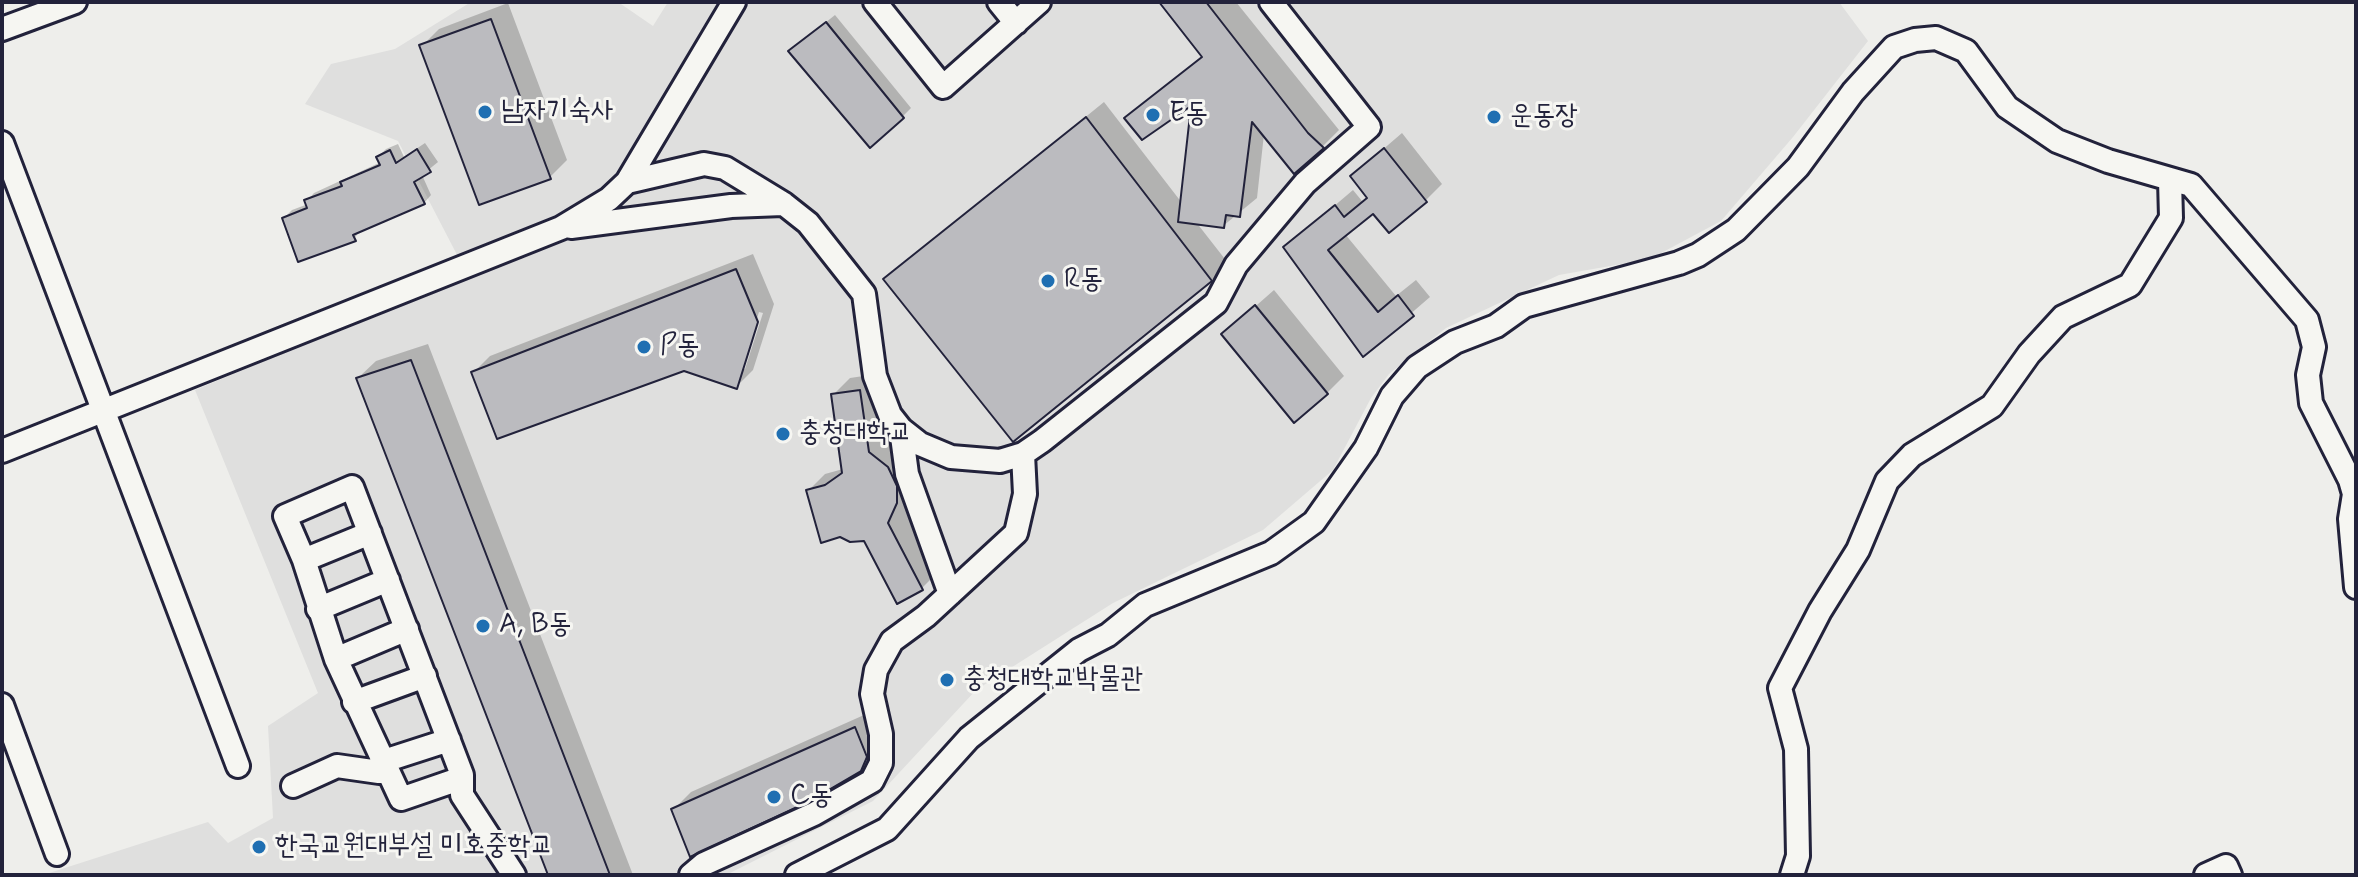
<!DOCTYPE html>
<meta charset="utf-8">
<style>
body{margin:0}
#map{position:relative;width:2358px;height:877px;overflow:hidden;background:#eeeeeb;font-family:Mynerve,sans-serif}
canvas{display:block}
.frame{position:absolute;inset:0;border:4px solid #22223b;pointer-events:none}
</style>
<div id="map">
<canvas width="2358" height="877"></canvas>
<div class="frame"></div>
</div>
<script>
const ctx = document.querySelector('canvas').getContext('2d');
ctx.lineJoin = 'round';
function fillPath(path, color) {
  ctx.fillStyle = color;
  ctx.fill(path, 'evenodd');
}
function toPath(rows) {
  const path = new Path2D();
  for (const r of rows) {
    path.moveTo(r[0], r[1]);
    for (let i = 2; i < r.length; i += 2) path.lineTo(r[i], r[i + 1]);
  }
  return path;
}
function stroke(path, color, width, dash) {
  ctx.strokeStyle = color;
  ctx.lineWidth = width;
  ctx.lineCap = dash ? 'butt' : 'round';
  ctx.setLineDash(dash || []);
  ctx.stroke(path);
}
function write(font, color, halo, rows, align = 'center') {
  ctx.font = font + ' Mynerve,"Poor Story",sans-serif';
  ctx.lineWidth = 6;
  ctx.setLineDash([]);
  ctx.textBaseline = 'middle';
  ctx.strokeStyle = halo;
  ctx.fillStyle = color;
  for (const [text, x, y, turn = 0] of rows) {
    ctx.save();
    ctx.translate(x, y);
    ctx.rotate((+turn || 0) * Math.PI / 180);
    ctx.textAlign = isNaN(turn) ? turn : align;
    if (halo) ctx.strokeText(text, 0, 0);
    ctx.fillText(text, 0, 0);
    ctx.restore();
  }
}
fillPath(toPath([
 [471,2,618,2,653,26,668,2,1839,2,1868,41,1793,137,1721,221,1650,259,1559,275,1446,328,1389,374,1371,398,1333,470,1263,530,1113,603,976,690,873,801,726,875,43,875,208,822,228,843,273,818,268,726,318,693,195,390,468,276,398,141,305,104,331,64,395,49]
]), '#dfdfde');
fillPath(toPath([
 [1168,2,1236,2,1339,130,1322,147,1264,134,1257,198,1223,226,1196,222,1228,263,1209,283,886,279,1104,102,1182,203,1193,102,1127,118,1203,55],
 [508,3,567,160,550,177,422,46,439,29],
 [835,15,911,108,902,117,790,51],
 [1402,133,1442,184,1425,201,1373,211,1345,234,1396,296,1416,280,1430,297,1364,354,1286,247,1353,190,1362,201,1368,197,1352,176],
 [425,143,438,162,422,175,431,195,424,203,361,229,354,239,284,218,292,210,308,204,307,201,314,193,381,162,378,157,386,149,398,144,404,157],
 [753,254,774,304,753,370,736,387,684,369,473,373,490,356],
 [759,312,763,313,745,369,741,369],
 [1274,290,1344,376,1327,393,1224,334],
 [428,344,633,875,551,875,358,378,376,361],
 [877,374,886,435,905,450,913,484,904,505,939,571,922,588,808,491,825,474,843,469,833,395,850,378],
 [873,711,878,751,860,769,673,810,691,792]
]), '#0003');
const building = toPath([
 [1159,2,1206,2,1308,133,1324,148,1294,174,1252,122,1240,217,1226,215,1224,228,1178,222,1191,106,1142,140,1124,118,1202,57,1159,2],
 [491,19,551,179,479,205,419,45,491,19],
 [826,22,904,118,870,148,788,51,826,22],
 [1086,117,1212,281,1013,442,883,279,1086,117],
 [1384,148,1427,202,1389,233,1373,214,1328,250,1378,312,1398,295,1414,316,1363,357,1283,247,1335,205,1344,217,1367,198,1350,176,1384,148],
 [417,149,431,172,414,182,425,204,353,235,356,241,298,262,282,218,307,208,304,200,342,186,340,182,380,165,376,157,390,150,396,163,417,149],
 [736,269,758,322,737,389,684,371,497,439,471,372,736,269],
 [1255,305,1328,394,1294,423,1221,334,1255,305],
 [411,360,610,875,548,875,356,378,411,360],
 [860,390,869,452,888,467,897,486,897,503,888,523,923,590,897,604,864,541,850,542,840,537,821,543,806,490,825,485,842,473,831,394,860,390],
 [855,727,867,757,861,771,808,802,690,857,671,809,855,727]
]);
fillPath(building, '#bbbbbf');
stroke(building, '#22223b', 2);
const minor = toPath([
 [875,2,943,87,1039,2],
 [999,2,1016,23],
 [2,29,75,2],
 [2,143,238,766],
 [627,182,704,164,725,168,784,204,808,223,864,294,875,376,890,415,901,429,920,444,951,457,1000,461,1023,454,1042,441,1216,303,1236,265,1305,183,1369,127,1271,2],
 [571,227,731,206,783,204],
 [901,429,907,474,950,594],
 [2,451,561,228,609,199,627,182,734,2],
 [304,560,370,533],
 [318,609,388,580],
 [336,659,407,629],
 [354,702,425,676],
 [2,705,57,854],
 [462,778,401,799,336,659,304,560,285,516,352,487,462,775,462,795,514,875],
 [293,786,337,766,379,772,384,761,449,740],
 [691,875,704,864,814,814,872,781,881,763,881,734,872,694,876,670,892,641,926,616,1016,533,1025,494,1023,454],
 [797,875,887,829,969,738,1079,650,1108,635,1145,605,1271,553,1314,522,1366,448,1392,396,1417,367,1455,342,1496,326,1524,306,1679,263,1698,255,1736,230,1798,167,1853,92,1894,47,1915,40,1936,38,1966,51,2007,107,2057,141,2108,161,2191,185,2307,320,2314,347,2308,375,2311,403,2350,480,2354,494,2350,519,2356,587],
 [1792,875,1798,856,1796,749,1780,688,1820,611,1858,550,1887,481,1912,455,1992,406,2029,354,2063,317,2130,285,2171,218,2170,180],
 [2206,875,2226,866,2230,875]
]);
stroke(minor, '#22223b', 28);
stroke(minor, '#f6f6f2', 22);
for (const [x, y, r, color] of [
 [485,112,8,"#1f6fb2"],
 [1153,115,8,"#1f6fb2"],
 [1494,117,8,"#1f6fb2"],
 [1048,281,8,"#1f6fb2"],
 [644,347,8,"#1f6fb2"],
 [783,434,8,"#1f6fb2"],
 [483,626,8,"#1f6fb2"],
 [947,680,8,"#1f6fb2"],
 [774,797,8,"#1f6fb2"],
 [259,847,8,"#1f6fb2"]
]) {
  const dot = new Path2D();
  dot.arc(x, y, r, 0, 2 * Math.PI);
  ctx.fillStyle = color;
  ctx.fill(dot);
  stroke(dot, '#f6f6f2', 3);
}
write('28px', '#22223b', '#f6f6f2', [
 ["남자기숙사",501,112],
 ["E동",1169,115],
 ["운동장",1510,117],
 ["R동",1064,281],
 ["P동",660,347],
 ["충청대학교",799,434],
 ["A, B동",499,626],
 ["충청대학교박물관",963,680],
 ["C동",790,797],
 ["한국교원대부설 미호중학교",275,847]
], 'left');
</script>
